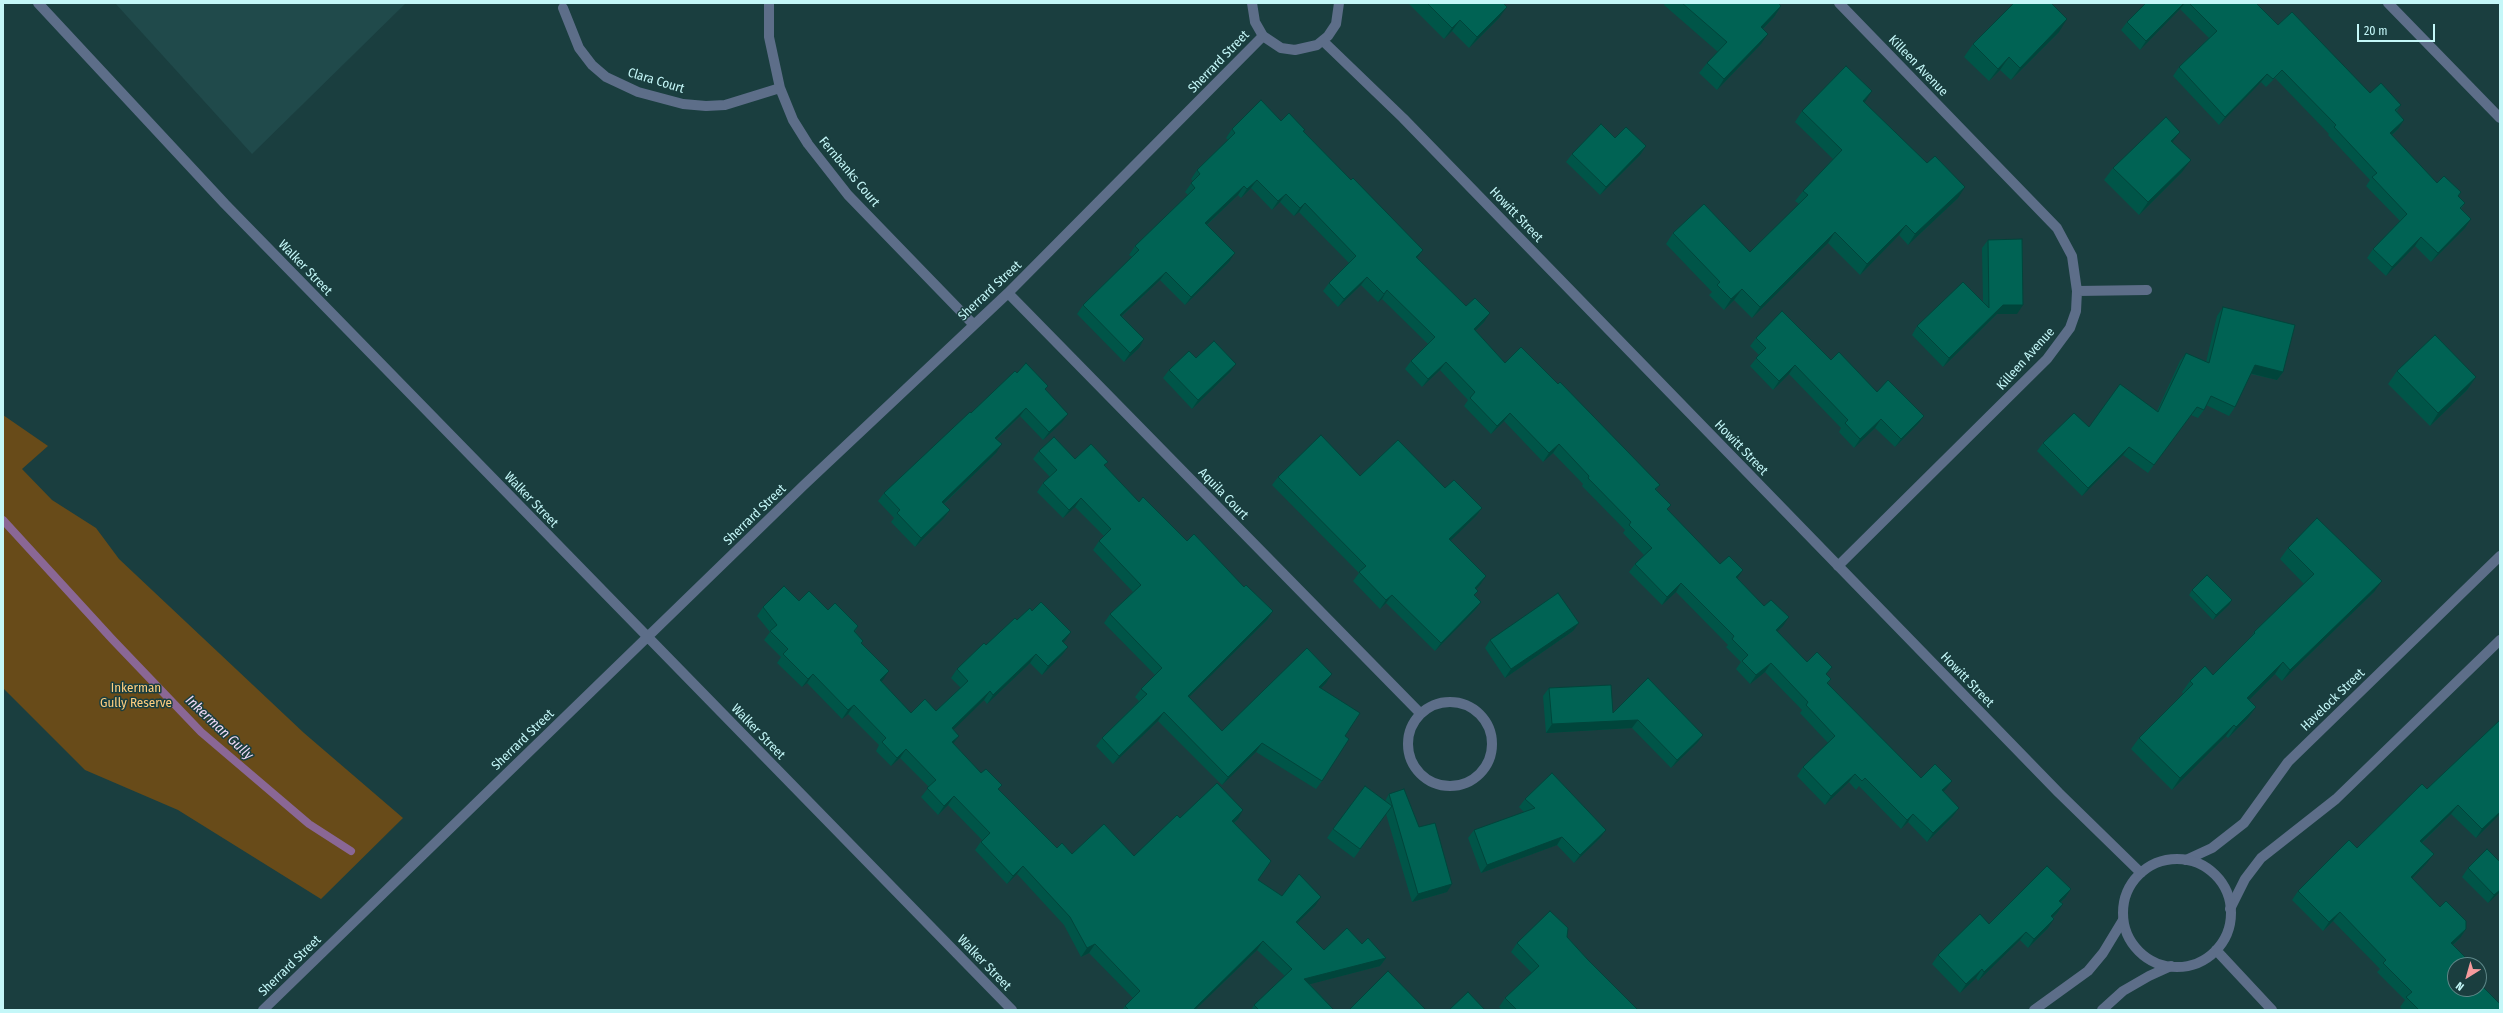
<!DOCTYPE html>
<style>
body{margin:0}
#map{position:relative;width:2503px;height:1013px;overflow:hidden;background:#1a3e3f;font-family:"Fira Sans Condensed",sans-serif}
canvas{display:block}
.frame{position:absolute;inset:0;border:4px solid #c4f7f8;pointer-events:none}
.north{position:absolute;left:2447px;top:957px;width:40px;height:40px;box-sizing:border-box;background:#1a3e3f;border:1px solid #5e8889;border-radius:50%;rotate:217deg;font-size:11px;font-weight:700;line-height:16px;text-align:center;color:#c4f7f8}
.north::after{content:'';display:block;margin:auto;width:14px;height:18px;background:#f59b9d;clip-path:polygon(50% 0,100% 100%,50% 72%,0 100%)}
.scale{position:absolute;left:2357px;top:24px;width:78px;height:18px;box-sizing:border-box;border:2px solid #c4f7f8;border-top:0;padding-left:5px;font-size:12px;line-height:14px;white-space:nowrap;color:#c4f7f8;-webkit-text-stroke:3px #1a3e3f;paint-order:stroke}
</style>
<div id="map">
<canvas width="2503" height="1013"></canvas>
<div class="frame"></div>
<div class="north">N</div>
<div class="scale">20 m</div>
</div>
<script>
const ctx = document.querySelector('canvas').getContext('2d');
ctx.lineJoin = 'round';
function fillPath(path, color) {
  ctx.fillStyle = color;
  ctx.fill(path, 'evenodd');
}
function toPath(rows) {
  const path = new Path2D();
  for (const r of rows) {
    if (r.length === 3) {
      path.moveTo(r[0] + r[2], r[1]);
      path.arc(r[0], r[1], r[2], 0, 2 * Math.PI);
      continue;
    }
    path.moveTo(r[0], r[1]);
    for (let i = 2; i < r.length; i += 2) path.lineTo(r[i], r[i + 1]);
  }
  return path;
}
function stroke(path, color, width, dash) {
  ctx.strokeStyle = color;
  ctx.lineWidth = width;
  ctx.lineCap = dash ? 'butt' : 'round';
  ctx.setLineDash(dash || []);
  ctx.stroke(path);
}
function write(font, color, halo, rows, align = 'center') {
  ctx.font = font + ' "Fira Sans Condensed",sans-serif';
  ctx.lineWidth = 3;
  ctx.setLineDash([]);
  ctx.textBaseline = 'middle';
  ctx.strokeStyle = halo;
  ctx.fillStyle = color;
  for (const [text, x, y, turn = 0] of rows) {
    ctx.save();
    ctx.translate(x, y);
    ctx.rotate((+turn || 0) * Math.PI / 180);
    ctx.textAlign = isNaN(turn) ? turn : align;
    if (halo) ctx.strokeText(text, 0, 0);
    ctx.fillText(text, 0, 0);
    ctx.restore();
  }
}
fillPath(toPath([
 [115,3,406,3,252,154]
]), '#204a4b');
fillPath(toPath([
 [3,415,48,446,22,469,52,500,96,528,119,559,304,733,403,818,321,899,178,810,85,770,3,688]
]), '#684b19');
stroke(toPath([
 [3,520,112,639,201,732,309,824,351,851]
]), '#8a6795', 8);
stroke(toPath([
 [38,3,225,204,1012,1010],
 [769,3,769,37,780,88,793,120,808,144,848,195,973,324],
 [2388,3,2500,118],
 [563,8,579,48,592,65,606,77,638,92,683,104,706,106,725,105,780,88],
 [2077,291,2147,290],
 [1008,293,1420,713],
 [1838,566,2047,359,2070,328,2076,311,2077,291,2072,256,2057,228,1839,3],
 [1450,744,42],
 [2186,860,2212,848,2244,823,2288,762,2500,556],
 [2230,909,2245,879,2261,858,2336,799,2500,640],
 [263,1010,804,485,1008,293,1263,36],
 [2034,1010,2088,971,2103,953,2123,920],
 [2102,1010,2123,991,2149,976,2171,966]
]), '#5d6e89', 10);
stroke(toPath([
 [1252,3,1255,22,1263,36,1281,48,1295,50,1317,45,1328,36,1336,24,1339,3],
 [1323,41,1403,118,2059,793,2141,873],
 [2177,913,54],
 [2216,950,2272,1010]
]), '#5d6e89', 10);
fillPath(toPath([
 [1408,3,1503,3,1499,18,1469,48,1452,31,1444,39],
 [1665,3,1778,3,1781,6,1774,17,1763,29,1761,44,1717,90,1699,73,1707,63,1718,52,1664,5],
 [2146,3,2256,3,2278,25,2370,93,2401,105,2397,111,2404,120,2398,129,2392,135,2437,183,2461,192,2458,196,2465,203,2461,209,2471,219,2465,228,2431,262,2415,246,2386,276,2367,258,2373,249,2400,221,2366,186,2370,180,2328,135,2329,134,2275,78,2266,87,2261,82,2219,125,2173,76,2179,67,2209,38,2180,9,2140,50,2121,30,2127,22],
 [2059,32,2011,80,2000,70,1989,81,1964,57,1973,44],
 [1864,102,1958,198,1908,245,1899,235,1860,275,1828,243,1752,318,1734,300,1724,310,1709,295,1712,292,1666,244,1673,233,1750,252,1799,204,1795,201,1803,191,1833,159,1795,122,1802,111],
 [1281,121,1305,130,1304,132,1351,180,1423,250,1417,258,1466,306,1484,322,1475,331,1505,363,1558,384,1660,485,1656,490,1668,510,1720,564,1737,579,1783,626,1777,631,1807,662,1827,675,1831,679,1828,684,1921,778,1952,781,1943,791,1959,808,1953,816,1927,842,1908,822,1901,829,1859,786,1856,790,1849,782,1825,805,1797,776,1803,767,1828,743,1800,713,1802,710,1765,672,1750,684,1736,669,1741,662,1726,647,1728,645,1676,592,1662,605,1629,572,1635,564,1644,555,1623,533,1625,530,1582,486,1583,484,1553,453,1543,462,1504,421,1491,434,1464,406,1468,400,1440,370,1422,387,1405,369,1411,361,1428,344,1382,299,1378,302,1361,285,1338,307,1323,291,1329,283,1349,263,1299,212,1294,216,1280,202,1272,210,1251,188,1241,198,1238,195,1207,225,1229,262,1185,305,1160,280,1122,316,1144,339,1139,348,1124,362,1077,314,1083,305,1132,257,1129,255,1135,246,1188,195,1185,192,1193,181,1191,179,1197,170,1228,140,1226,138,1232,129],
 [1615,138,1646,146,1640,155,1600,195,1566,162,1572,154],
 [2173,142,2182,172,2139,215,2104,180,2113,168],
 [1988,240,2017,314,1997,314,1943,367,1912,335,1917,326,1983,302,1982,248],
 [2223,307,2283,372,2277,380,2251,374,2235,407,2229,416,2206,405,2204,410,2198,418,2191,415,2148,473,2123,455,2082,496,2037,451,2043,443,2089,427,2157,411,2180,361,2186,353,2206,362,2217,316],
 [1756,338,1831,360,1877,392,1924,416,1918,424,1895,447,1875,428,1854,448,1839,432,1841,428,1789,374,1773,390,1750,366,1759,355,1750,346],
 [1196,358,1230,372,1192,409,1163,378,1169,370],
 [2397,371,2476,377,2467,390,2430,426,2388,384],
 [1017,373,1048,386,1045,390,1062,422,1043,440,1020,416,997,439,996,453,944,504,950,510,944,518,915,547,891,522,894,518,878,501,884,493],
 [1039,451,1105,466,1139,502,1273,611,1267,620,1189,697,1222,731,1326,683,1321,688,1345,736,1322,781,1316,789,1256,752,1222,785,1158,721,1113,764,1096,746,1102,738,1139,701,1135,697,1141,689,1155,675,1104,623,1110,614,1133,592,1093,550,1099,541,1104,536,1075,507,1063,518,1037,492,1043,483,1050,477,1033,459],
 [1360,476,1445,488,1482,508,1476,516,1450,541,1480,585,1476,589,1475,595,1481,602,1475,610,1435,651,1386,603,1380,609,1353,581,1359,573,1272,485,1278,477],
 [2288,548,2374,592,2282,681,2275,674,2249,700,2256,707,2248,718,2228,738,2226,736,2172,790,2131,749,2139,738,2183,694,2182,692,2190,681,2213,675,2248,641,2254,632,2304,584,2280,559],
 [2192,590,2232,600,2229,605,2213,620,2189,595],
 [799,601,828,610,858,626,855,632,863,641,862,643,883,680,881,681,911,713,936,711,961,688,951,678,957,669,1017,620,1032,611,1071,632,1063,642,1068,647,1062,655,1042,675,1030,663,987,704,984,700,953,729,953,744,981,773,1057,848,1072,854,1134,856,1180,818,1238,819,1234,823,1258,880,1282,896,1315,906,1297,923,1324,950,1362,944,1386,958,1380,966,1310,984,1334,1010,1251,1010,1254,1005,1285,976,1257,950,1195,1010,1122,1010,1125,1006,1133,998,1089,953,1081,957,1064,925,1017,874,1007,884,975,850,982,840,948,805,938,815,921,797,929,787,900,758,891,766,876,751,879,745,848,714,842,719,807,683,802,687,777,663,781,657,764,640,770,632,757,616,763,607],
 [1573,631,1505,678,1485,648,1490,640],
 [1549,688,1613,713,1703,735,1697,743,1671,768,1632,728,1546,733,1543,696],
 [2500,720,2500,814,2476,838,2451,814,2422,843,2427,863,2412,879,2440,907,2466,929,2460,938,2453,945,2480,983,2500,1010,2403,1010,2400,1007,2405,1000,2377,972,2380,969,2333,921,2323,931,2292,900,2298,891,2357,848,2427,789],
 [1389,794,1419,827,1447,892,1412,902,1386,814,1354,858,1327,838,1333,829,1385,801],
 [1525,799,1606,830,1600,838,1574,863,1557,845,1481,873,1468,838,1474,830,1524,812,1519,807],
 [2468,868,2500,892,2488,903,2462,877],
 [2071,889,2065,898,2061,902,2063,904,2057,913,2053,918,2048,928,2028,948,2020,940,1978,981,1976,978,1960,993,1932,964,1938,955,1989,924],
 [1567,937,1588,960,1638,1010,1502,1010,1499,1007,1505,998,1532,973,1511,952,1517,943]
]), '#005548');
fillPath(toPath([
 [2184,3,2185,3,2180,9,2140,50,2146,41],
 [1781,6,1774,17,1754,38,1761,27],
 [1507,7,1499,18,1469,48,1477,37],
 [2067,19,2059,32,2011,80,2020,68],
 [1460,20,1452,31,1444,39,1452,28],
 [1768,34,1761,44,1717,90,1724,79],
 [2009,57,2000,70,1989,81,1998,69],
 [2267,74,2261,82,2219,125,2225,117],
 [1872,91,1865,102,1855,112,1863,101],
 [2404,120,2398,129,2384,142,2390,133],
 [2180,132,2171,144,2171,141],
 [1646,146,1640,155,1600,195,1606,187],
 [2191,160,2182,172,2139,215,2148,202],
 [1257,180,1251,188,1241,198,1247,189],
 [1244,186,1238,195,1199,232,1205,223],
 [1965,187,1958,198,1908,245,1915,234],
 [1286,194,1280,202,1272,210,1278,201],
 [1305,203,1299,212,1294,216,1300,208],
 [2471,219,2465,228,2431,262,2438,253],
 [1906,225,1899,235,1860,275,1867,264],
 [1835,232,1828,243,1752,318,1760,307],
 [2421,237,2415,246,2386,276,2392,267],
 [1423,250,1417,258,1416,257],
 [1235,253,1229,262,1185,305,1191,297],
 [1166,272,1160,280,1114,323,1120,315],
 [1367,277,1361,285,1338,307,1344,299],
 [1742,289,1734,300,1724,310,1731,299],
 [1387,290,1382,299,1378,302],
 [2003,305,2023,305,2017,314,1997,314,1943,367,1949,358],
 [1490,313,1484,322,1468,338,1474,329],
 [1144,339,1139,348,1124,362,1130,353],
 [1446,362,1440,370,1422,387,1428,379],
 [1236,364,1230,372,1192,409,1198,400],
 [1795,365,1789,374,1773,390,1779,381],
 [2255,365,2283,372,2277,380,2249,373],
 [2476,377,2467,390,2430,426,2438,413],
 [1026,408,1020,416,989,446,995,438],
 [1510,413,1504,421,1491,434,1497,426],
 [1068,414,1062,422,1043,440,1049,432],
 [1924,416,1918,424,1895,447,1901,439],
 [1881,419,1875,428,1854,448,1860,439],
 [1002,444,996,453,936,511,942,502],
 [1559,444,1553,453,1543,462,1549,453],
 [2129,447,2123,455,2082,496,2088,488],
 [1081,498,1075,507,1063,518,1069,510],
 [1482,508,1476,516,1443,548,1449,539],
 [950,510,944,518,915,547,921,538],
 [1743,570,1737,579,1736,577],
 [1486,576,1480,585,1469,597,1475,588],
 [2382,581,2374,592,2282,681,2290,670],
 [1681,583,1676,592,1662,605,1667,597],
 [1392,595,1386,603,1380,609,1386,600],
 [2232,600,2229,605,2213,620,2216,615],
 [1481,602,1475,610,1435,651,1441,643],
 [1273,611,1267,620,1182,704,1188,696],
 [1789,617,1783,626,1770,638,1776,630],
 [1579,623,1573,631,1505,678,1511,669],
 [1071,632,1065,641,1056,650,1062,641],
 [1068,647,1062,655,1042,675,1048,666],
 [1036,654,1030,663,987,704,993,695],
 [2283,662,2275,674,2239,710,2247,698],
 [1771,663,1765,672,1750,684,1756,675],
 [889,671,883,680,874,689,880,680],
 [813,674,807,683,802,687,808,679],
 [1332,674,1326,683,1313,696,1319,687],
 [990,691,984,700,946,737,952,728],
 [854,705,848,714,842,719,848,710],
 [2256,707,2248,718,2228,738,2236,727],
 [1164,712,1158,721,1113,764,1119,756],
 [1638,720,1632,728,1546,733,1552,724],
 [2234,725,2226,736,2172,790,2180,778],
 [1703,735,1697,743,1671,768,1677,760],
 [959,736,953,744,952,742],
 [1262,743,1256,752,1222,785,1228,777],
 [906,749,900,758,891,766,897,758],
 [1855,774,1849,782,1825,805,1831,796],
 [1952,781,1946,789,1936,799,1942,790],
 [954,796,948,805,938,815,944,806],
 [2458,805,2451,814,2414,850,2420,841],
 [1959,808,1953,816,1927,842,1933,833],
 [1243,810,1238,819,1226,830,1232,821],
 [2500,812,2500,814,2476,838,2482,829],
 [1913,814,1908,822,1901,829,1907,820],
 [1606,830,1600,838,1574,863,1580,855],
 [1562,837,1557,845,1481,873,1487,865],
 [2434,854,2427,863,2405,886,2411,877],
 [1023,866,1017,874,1007,884,1013,876],
 [1452,884,1447,892,1412,902,1418,894],
 [2071,889,2065,898,2053,909,2059,901],
 [2500,890,2500,892,2488,903,2494,895],
 [1321,897,1315,906,1290,930,1296,922],
 [2063,904,2057,913,2045,925,2051,916],
 [2340,912,2333,921,2323,931,2329,922],
 [2054,919,2048,928,2028,948,2034,939],
 [2466,929,2460,938,2445,952,2451,943],
 [2026,932,2020,940,1978,981,1984,972],
 [1263,941,1257,950,1195,1010,1193,1010],
 [1095,944,1089,953,1081,957,1087,948],
 [1386,958,1380,966,1299,987,1304,979],
 [1982,969,1976,978,1960,993,1966,984]
]), '#00453b');
const building = toPath([
 [1427,3,1503,3,1507,7,1477,37,1460,20,1452,28,1427,3],
 [1682,3,1778,3,1781,6,1761,27,1768,34,1724,79,1707,63,1727,42,1682,3],
 [2014,3,2051,3,2067,19,2020,68,2009,57,1998,69,1973,44,2014,3],
 [2146,3,2184,3,2146,41,2127,22,2146,3],
 [2189,3,2256,3,2278,25,2292,12,2370,93,2381,83,2401,105,2395,110,2404,120,2390,133,2437,183,2444,176,2461,192,2458,196,2465,203,2460,208,2471,219,2438,253,2421,237,2392,267,2373,249,2407,214,2372,177,2377,173,2334,127,2336,125,2282,70,2273,79,2267,74,2225,117,2179,67,2217,31,2189,3],
 [1846,66,1872,91,1863,101,1927,163,1935,156,1965,187,1915,234,1906,225,1867,264,1835,232,1760,307,1742,289,1731,299,1717,285,1720,282,1673,233,1704,204,1750,252,1808,195,1803,191,1842,150,1802,111,1846,66],
 [1261,100,1281,121,1289,113,1305,130,1303,131,1351,180,1353,178,1423,250,1416,257,1466,306,1475,298,1490,313,1474,329,1505,363,1521,347,1558,384,1560,382,1660,485,1655,489,1671,505,1667,509,1720,564,1729,556,1743,570,1736,577,1764,606,1771,600,1789,617,1776,630,1807,662,1817,652,1832,667,1826,674,1831,679,1827,683,1921,778,1935,764,1952,781,1942,790,1959,808,1933,833,1913,814,1907,820,1865,778,1862,781,1855,774,1831,796,1803,767,1835,736,1806,705,1808,702,1771,663,1756,675,1742,661,1748,655,1732,639,1734,636,1681,583,1667,597,1635,564,1652,548,1629,525,1631,522,1588,478,1589,476,1559,444,1549,453,1510,413,1497,426,1470,398,1475,392,1446,362,1428,379,1411,361,1435,337,1387,290,1384,294,1367,277,1344,299,1329,283,1356,256,1305,203,1300,208,1286,194,1278,201,1257,180,1247,189,1244,186,1205,223,1235,253,1191,297,1166,272,1120,315,1144,339,1130,353,1083,305,1139,250,1135,246,1195,188,1191,183,1200,174,1197,170,1235,133,1232,129,1261,100],
 [2166,117,2180,132,2171,141,2191,160,2148,202,2113,168,2166,117],
 [1601,124,1615,138,1626,127,1646,146,1606,187,1572,154,1601,124],
 [2022,239,2023,305,2003,305,1949,358,1917,326,1963,282,1989,308,1988,240,2022,239],
 [2223,307,2295,325,2283,372,2255,365,2235,407,2211,396,2204,410,2197,407,2154,465,2129,447,2088,488,2043,443,2074,413,2089,427,2120,384,2158,412,2186,353,2209,363,2223,307],
 [1782,311,1831,360,1839,352,1877,392,1888,380,1924,416,1901,439,1881,419,1860,439,1845,423,1848,420,1795,365,1779,381,1756,358,1766,348,1756,338,1782,311],
 [2435,335,2476,377,2438,413,2397,371,2435,335],
 [1214,341,1236,364,1198,400,1169,370,1189,351,1196,358,1214,341],
 [1026,363,1048,386,1045,389,1068,414,1049,432,1026,408,995,438,1002,444,942,502,950,510,921,538,897,513,900,510,884,493,970,412,971,413,1015,371,1017,373,1026,363],
 [1321,435,1360,476,1398,440,1445,488,1454,480,1482,508,1449,539,1486,576,1475,588,1478,591,1474,595,1481,602,1441,643,1392,595,1386,600,1359,572,1366,566,1278,477,1321,435],
 [1054,437,1075,459,1091,444,1108,462,1104,465,1139,502,1143,497,1187,541,1194,534,1244,587,1246,585,1273,611,1188,696,1222,731,1307,648,1332,674,1319,687,1360,713,1345,736,1349,739,1322,781,1262,743,1228,777,1164,712,1119,756,1102,738,1147,694,1141,689,1162,668,1110,614,1141,585,1099,541,1111,529,1081,498,1069,510,1043,483,1057,470,1039,451,1054,437],
 [2317,518,2382,581,2290,670,2283,662,2247,698,2256,707,2236,727,2234,725,2180,778,2139,738,2193,684,2190,681,2205,666,2213,675,2255,633,2254,632,2314,574,2288,548,2317,518],
 [2207,575,2232,600,2216,615,2192,590,2207,575],
 [784,586,799,601,809,591,828,610,835,603,858,626,854,631,863,641,861,643,889,671,880,680,911,713,925,699,936,711,968,681,957,669,984,643,986,645,1015,618,1017,620,1030,608,1032,611,1041,602,1071,632,1062,641,1068,647,1048,666,1036,654,993,695,990,691,952,728,959,736,952,742,981,773,986,769,1002,785,998,789,1057,848,1062,843,1072,854,1104,824,1134,856,1177,815,1180,818,1217,783,1243,810,1232,821,1271,861,1258,880,1282,896,1299,874,1321,897,1296,922,1324,950,1347,928,1362,944,1368,938,1386,958,1304,979,1334,1010,1259,1010,1254,1005,1292,969,1263,941,1193,1010,1129,1010,1125,1006,1140,991,1095,944,1087,948,1070,917,1023,866,1013,876,981,842,990,833,954,796,944,806,927,788,936,780,906,749,897,758,882,742,886,738,854,705,848,710,813,674,808,679,783,654,788,649,770,631,777,625,763,607,784,586],
 [1558,593,1579,623,1511,669,1490,640,1558,593],
 [1648,678,1703,735,1677,760,1638,720,1552,724,1549,688,1611,685,1613,713,1648,678],
 [2500,720,2500,812,2482,829,2458,805,2420,841,2434,854,2411,877,2440,907,2446,901,2466,921,2466,929,2451,943,2473,965,2455,965,2455,989,2479,989,2479,983,2500,1004,2500,1010,2419,1010,2406,997,2412,992,2383,963,2386,960,2340,912,2329,922,2298,891,2349,840,2357,848,2422,784,2427,789,2500,720],
 [1552,773,1606,830,1580,855,1562,837,1487,865,1474,830,1535,808,1525,799,1552,773],
 [1365,786,1392,806,1360,849,1333,829,1365,786],
 [1404,789,1419,827,1435,823,1452,884,1418,894,1389,794,1404,789],
 [2487,849,2500,862,2500,890,2494,895,2468,868,2487,849],
 [2047,866,2071,889,2059,901,2063,904,2051,916,2054,919,2034,939,2026,932,1984,972,1982,969,1966,984,1938,955,1980,914,1989,924,2047,866],
 [1550,911,1568,928,1567,937,1588,960,1638,1010,1517,1010,1505,998,1539,966,1517,943,1550,911],
 [1388,971,1426,1010,1349,1010,1388,971],
 [2479,971,2484,977,2479,982,2479,971],
 [1468,992,1485,1010,1449,1010,1468,992]
]);
fillPath(building, '#006354');
stroke(building, '#00453b', 1);
write('13px', '#c4f7f8', '#1a3e3f', [
 ["Sherrard Street",1219,62,-46],
 ["Killeen Avenue",1918,66,46],
 ["Clara Court",656,81,17],
 ["Fernbanks Court",849,172,50],
 ["Howitt Street",1516,215,46],
 ["Walker Street",305,268,46],
 ["Sherrard Street",990,291,-43],
 ["Killeen Avenue",2026,359,-48],
 ["Howitt Street",1741,448,46],
 ["Aquila Court",1223,494,46],
 ["Walker Street",531,500,46],
 ["Sherrard Street",755,515,-44],
 ["Howitt Street",1967,680,46],
 ["Havelock Street",2333,700,-44],
 ["Walker Street",758,732,46],
 ["Sherrard Street",523,740,-44],
 ["Walker Street",984,963,46],
 ["Sherrard Street",290,966,-44]
]);
write('13px', '#ffce7f', '#1a3e3f', [
 ["Inkerman",136,688],
 ["Gully Reserve",136,703]
]);
write('italic 14px', '#f1dbf8', '#1a3e3f', [
 ["Inkerman Gully",219,728,43]
]);
</script>
